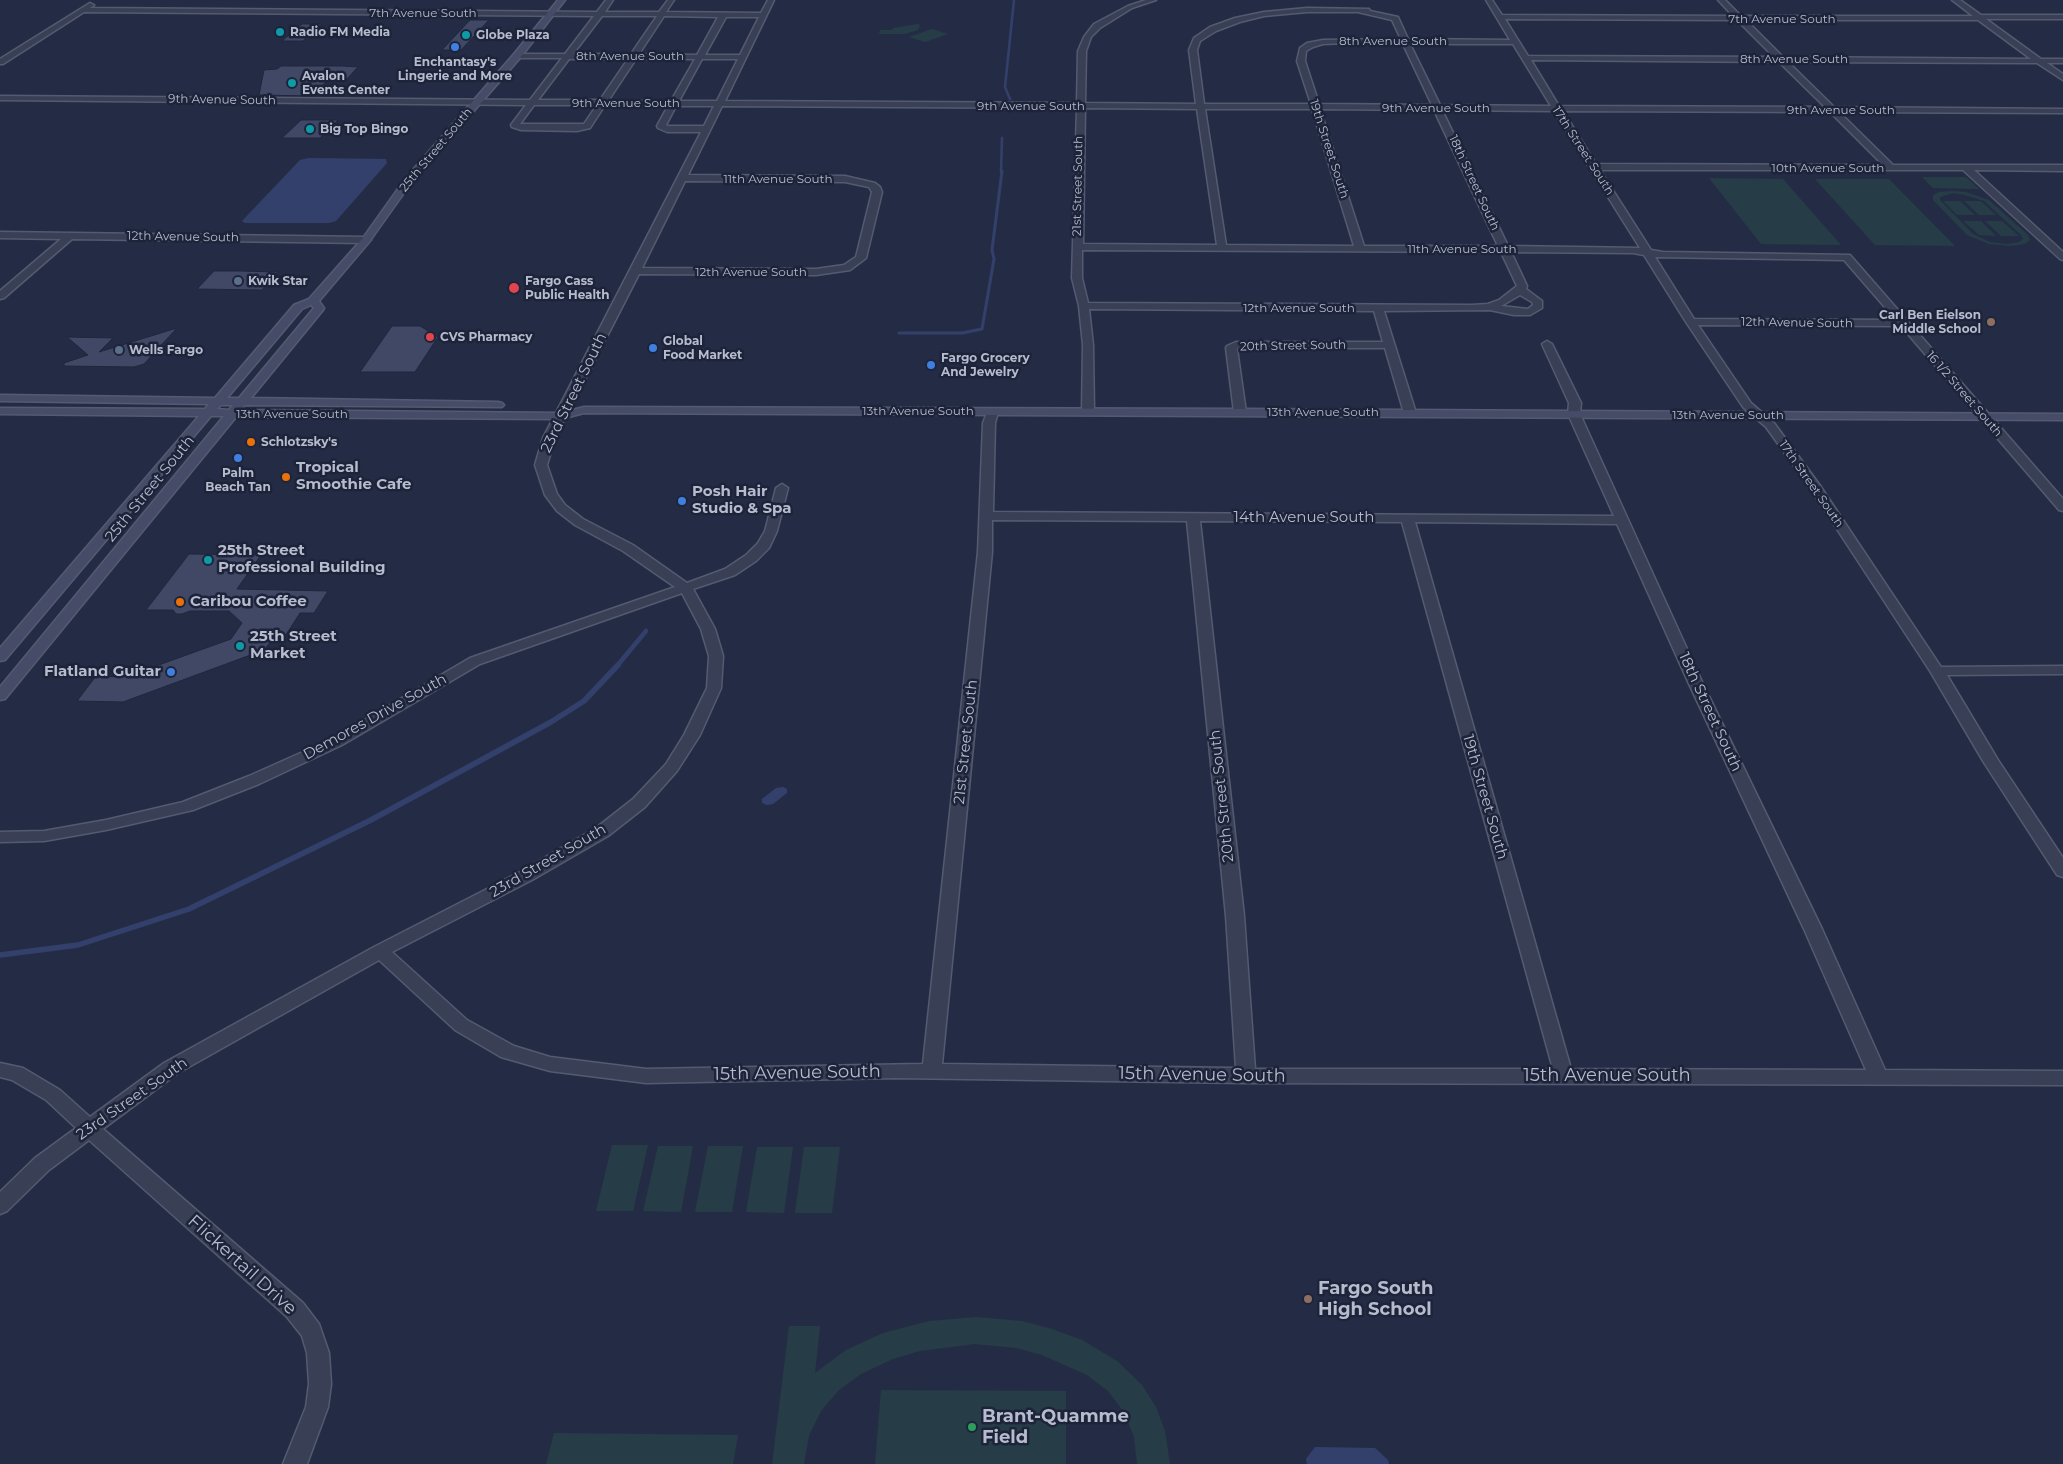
<!DOCTYPE html>
<style>
body{margin:0}
canvas{display:block;background:#242c45}
</style>
<canvas width="2063" height="1464"></canvas>
<script>
const ctx = document.querySelector('canvas').getContext('2d');
ctx.lineJoin = 'round';
function fillPath(path, color) {
  ctx.fillStyle = color;
  ctx.fill(path, 'evenodd');
}
function toPath(rows) {
  const path = new Path2D();
  for (const r of rows) {
    path.moveTo(r[0], r[1]);
    for (let i = 2; i < r.length; i += 2) path.lineTo(r[i], r[i + 1]);
  }
  return path;
}
function stroke(path, color, width, dash) {
  ctx.strokeStyle = color;
  ctx.lineWidth = width;
  ctx.lineCap = dash ? 'butt' : 'round';
  ctx.setLineDash(dash || []);
  ctx.stroke(path);
}
function write(font, color, halo, rows, align = 'center') {
  ctx.font = font + ' Montserrat,sans-serif';
  ctx.lineWidth = 5;
  ctx.setLineDash([]);
  ctx.textBaseline = 'middle';
  ctx.strokeStyle = halo;
  ctx.fillStyle = color;
  for (const [text, x, y, turn = 0] of rows) {
    ctx.save();
    ctx.translate(x, y);
    ctx.rotate((+turn || 0) * Math.PI / 180);
    ctx.textAlign = isNaN(turn) ? turn : align;
    if (halo) ctx.strokeText(text, 0, 0);
    ctx.fillText(text, 0, 0);
    ctx.restore();
  }
}
fillPath(toPath([
 [918,24,920,25,918,30,905,34,879,34,880,30,892,30,893,28],
 [932,29,948,34,925,42,909,37],
 [1922,177,1966,177,1979,189,1933,188],
 [1709,178,1783,179,1841,245,1761,244],
 [1815,179,1889,179,1955,246,1875,245],
 [1951,191,1966,192,1989,200,2028,235,2030,240,2025,244,2010,246,1989,244,1967,235,1933,200,1933,195,1939,192],
 [1953,193,1965,195,1984,201,2021,235,2023,239,2019,242,2007,244,1990,242,1973,234,1940,200,1940,197],
 [1943,201,1960,201,1975,215,1957,215],
 [1964,201,1981,201,1996,215,1979,215],
 [1963,221,1981,221,1996,236,1979,235],
 [1985,221,2002,221,2019,236,2001,236],
 [612,1145,648,1145,633,1211,596,1211],
 [658,1146,693,1146,681,1212,643,1211],
 [708,1146,743,1146,732,1212,695,1212],
 [757,1147,793,1147,784,1213,746,1212],
 [804,1147,840,1147,832,1213,795,1213],
 [976,1317,1022,1321,1052,1329,1082,1340,1117,1361,1142,1385,1156,1407,1165,1431,1170,1464,1137,1464,1134,1437,1124,1412,1108,1391,1087,1375,1042,1355,1016,1348,975,1344,920,1351,893,1359,861,1374,839,1390,821,1411,809,1436,804,1464,772,1464,789,1326,820,1326,815,1373,846,1350,883,1333,929,1321],
 [881,1390,1066,1391,1066,1464,875,1464],
 [554,1433,738,1435,733,1464,546,1464]
]), '#263c46');
fillPath(toPath([
 [309,158,386,159,387,163,336,221,329,223,245,223,242,221,300,160],
 [783,787,787,789,787,793,773,804,767,805,762,803,762,799,776,788],
 [1315,1447,1375,1448,1388,1460,1389,1464,1307,1464,1306,1459]
]), '#34406c');
stroke(toPath([
 [1010,99,1005,87,1014,0],
 [1001,172,1002,138]
]), '#34406c', 2.5);
stroke(toPath([
 [899,333,962,333,982,329,994,259,992,250,1002,171]
]), '#34406c', 3);
stroke(toPath([
 [617,666,646,631]
]), '#34406c', 4.5);
stroke(toPath([
 [0,955,78,945,189,909,371,820,551,722,584,701,618,665]
]), '#34406c', 5.5);
const building = toPath([
 [470,20,489,20,461,50,442,50,470,20],
 [302,24,322,24,303,41,282,41,302,24],
 [281,66,343,66,358,67,346,80,328,80,311,96,259,95,264,70,277,69,281,66],
 [301,120,338,120,320,138,282,138,301,120],
 [214,271,241,271,278,272,262,290,197,289,214,271],
 [392,326,420,326,438,337,415,372,360,372,392,326],
 [177,328,144,364,134,367,64,366,64,363,88,355,67,337,113,338,99,352,177,328],
 [189,554,261,555,237,589,328,591,314,613,300,613,282,641,271,641,264,650,123,702,77,701,96,676,123,677,126,673,134,670,142,671,231,639,242,623,229,611,190,611,182,614,176,614,173,610,146,610,189,554]
]);
fillPath(building, '#404866');
stroke(building, '#1f263c', 1);
const street = toPath([
 [606,0,613,0,605,12,659,12,668,0,674,0,666,12,761,13,768,0,774,0,725,101,1077,103,1078,51,1084,37,1094,24,1128,6,1146,0,1156,0,1132,8,1100,28,1091,37,1086,51,1085,103,1196,104,1189,50,1194,38,1210,27,1235,18,1264,12,1307,8,1369,9,1370,11,1398,17,1408,39,1510,40,1486,0,1492,0,1502,15,1733,16,1718,0,1725,0,1741,16,1973,16,1952,0,1960,0,1981,15,2063,15,2063,19,1986,19,2041,59,2063,59,2063,63,2047,63,2063,74,2063,80,2037,63,1788,62,1834,107,2063,109,2063,113,1839,112,1893,165,2063,165,2063,171,1974,170,2063,252,2063,260,2060,259,1963,170,1600,170,1651,250,1663,252,1850,255,2063,499,2063,511,2059,510,1901,326,1698,325,1751,403,1774,423,1821,487,1941,667,2063,666,2063,674,1947,675,1998,760,2063,858,2063,877,2057,875,1983,761,1930,671,1812,491,1766,427,1743,407,1686,322,1644,255,1633,253,1511,252,1527,286,1526,289,1542,301,1542,308,1530,315,1514,315,1490,310,1384,311,1416,413,1410,416,1404,413,1385,348,1238,348,1237,349,1246,412,1240,415,1234,412,1226,348,1227,346,1236,342,1383,342,1374,311,1089,309,1093,345,1094,412,1088,415,1082,412,1083,345,1079,306,1072,278,1077,108,722,106,688,175,845,176,875,183,880,187,882,192,866,258,850,270,816,275,639,274,555,438,547,465,557,494,565,505,583,519,633,545,687,583,725,569,746,555,758,543,765,531,776,488,782,484,788,488,777,531,769,548,756,561,735,575,693,589,715,629,723,656,721,688,700,735,677,771,645,807,608,836,532,880,392,952,467,1020,514,1046,550,1057,646,1069,923,1064,978,552,983,423,988,410,992,409,998,412,995,423,993,512,1614,516,1568,414,1569,403,1542,344,1547,341,1552,344,1581,403,1580,414,1703,684,1822,929,1885,1070,2063,1071,2063,1085,1246,1083,896,1078,646,1083,550,1071,501,1057,455,1030,379,960,178,1073,103,1129,303,1303,319,1324,329,1353,331,1384,328,1407,307,1464,283,1464,306,1407,309,1384,307,1353,302,1336,287,1317,89,1140,49,1170,7,1211,0,1214,0,1192,35,1158,76,1128,46,1100,12,1080,0,1077,0,1063,23,1068,60,1090,90,1117,164,1063,374,947,520,872,596,828,633,799,666,764,684,735,707,688,709,656,701,629,682,593,480,664,342,745,259,784,193,810,106,830,44,841,0,842,0,832,44,831,106,820,183,802,249,776,332,739,470,658,675,587,623,551,575,525,557,511,545,495,535,465,543,438,701,132,667,132,658,128,657,126,668,106,605,105,590,128,577,131,521,130,512,127,511,125,526,105,0,100,0,96,530,100,562,58,514,58,514,54,565,54,594,16,84,12,3,64,0,64,0,59,90,3,94,5,90,8,597,12,606,0],
 [1307,12,1358,12,1392,20,1401,39,1323,40,1307,43,1300,48,1297,61,1311,104,1204,104,1197,50,1200,41,1216,31,1240,22,1264,16,1307,12],
 [602,16,657,16,631,54,573,54,602,16],
 [664,16,718,17,697,55,639,54,664,16],
 [726,17,759,17,740,55,705,55,726,17],
 [1505,19,1737,20,1774,57,1528,56,1505,19],
 [1746,20,1978,20,2031,59,1783,57,1746,20],
 [1346,43,1403,44,1432,105,1319,104,1305,61,1306,51,1313,47,1323,44,1346,43],
 [1410,44,1513,44,1551,106,1440,105,1410,44],
 [569,59,628,59,600,100,538,100,569,59],
 [636,59,695,59,671,101,608,101,636,59],
 [702,59,738,59,717,101,679,101,702,59],
 [1531,60,1779,62,1825,107,1559,106,1531,60],
 [534,105,597,105,584,124,520,124,534,105],
 [676,106,714,106,704,126,668,126,666,125,676,106],
 [1085,108,1197,109,1217,245,1083,244,1085,108],
 [1205,109,1312,109,1354,246,1226,245,1205,109],
 [1320,109,1434,110,1498,246,1364,246,1320,109],
 [1442,110,1554,111,1640,248,1508,246,1442,110],
 [1563,111,1830,112,1883,165,1596,164,1563,111],
 [685,181,845,182,869,187,872,192,856,257,844,265,816,269,642,268,685,181],
 [1082,250,1501,252,1517,286,1499,300,1488,304,1472,305,1088,303,1082,278,1082,250],
 [1655,257,1844,260,1896,320,1694,319,1655,257],
 [1520,295,1532,302,1533,305,1528,309,1501,306,1520,295],
 [992,520,1187,521,1226,916,1236,1068,942,1064,992,552,992,520],
 [1200,521,1402,522,1553,1069,1255,1069,1244,916,1200,521],
 [1415,522,1617,524,1689,684,1804,929,1866,1070,1571,1069,1415,522],
 [0,232,366,237,371,240,366,243,72,239,4,298,0,299,0,291,61,239,0,238,0,232]
]);
const secondary = toPath([
 [558,0,565,0,520,58,411,183,369,242,319,301,324,308,323,310,251,398,498,402,502,403,504,405,502,407,245,405,241,410,561,413,584,407,1240,409,2063,414,2063,420,584,413,561,419,236,417,5,699,0,700,0,687,224,416,211,416,5,660,0,661,0,648,199,416,0,414,0,408,205,409,209,404,0,401,0,395,215,398,294,305,309,299,363,238,405,179,514,54,558,0],
 [311,305,314,308,239,398,227,398,302,309,311,305],
 [221,405,233,405,229,410,217,409,221,405]
]);
stroke(street, '#545a6f', 3);
stroke(secondary, '#545a6f', 3);
fillPath(street, '#393f54');
fillPath(secondary, '#464c68');
for (const [x, y, r, color] of [
 [280,32,5,"#0f9aa8"],
 [466,35,5,"#0f9aa8"],
 [455,47,5,"#3f7fe0"],
 [292,83,5,"#0f9aa8"],
 [310,129,5,"#0f9aa8"],
 [238,281,5,"#5c6f8a"],
 [514,288,6,"#e0444e"],
 [1991,322,5,"#8d6e63"],
 [430,337,5,"#e0444e"],
 [653,348,5,"#3f7fe0"],
 [119,350,5,"#5c6f8a"],
 [931,365,5,"#3f7fe0"],
 [251,442,5,"#e8710a"],
 [238,458,5,"#3f7fe0"],
 [286,477,5,"#e8710a"],
 [682,501,5,"#3f7fe0"],
 [208,560,5,"#0f9aa8"],
 [180,602,5,"#e8710a"],
 [240,646,5,"#0f9aa8"],
 [171,672,5,"#3f7fe0"],
 [1308,1299,5,"#8d6e63"],
 [972,1427,5,"#2e9e5b"]
]) {
  const dot = new Path2D();
  dot.arc(x, y, r, 0, 2 * Math.PI);
  ctx.fillStyle = color;
  ctx.fill(dot);
  stroke(dot, '#1d243a', 2);
}
write('12px', '#b6bbce', '#1d243a', [
 ["7th Avenue South",423,13],
 ["7th Avenue South",1782,19],
 ["8th Avenue South",1393,41],
 ["8th Avenue South",630,56],
 ["8th Avenue South",1794,59],
 ["9th Avenue South",222,100,1],
 ["9th Avenue South",626,103],
 ["9th Avenue South",1031,106],
 ["9th Avenue South",1436,108],
 ["9th Avenue South",1841,110],
 ["19th Street South",1329,149,72],
 ["25th Street South",436,150,-50],
 ["17th Street South",1583,151,57],
 ["10th Avenue South",1828,168],
 ["11th Avenue South",778,179],
 ["18th Street South",1474,183,65],
 ["21st Street South",1078,186,-89],
 ["12th Avenue South",183,237,1],
 ["11th Avenue South",1462,249],
 ["12th Avenue South",751,272],
 ["12th Avenue South",1299,308],
 ["12th Avenue South",1797,323,1],
 ["20th Street South",1293,346,-1],
 ["16 1/2 Street South",1964,394,49],
 ["13th Avenue South",918,411],
 ["13th Avenue South",1323,412],
 ["13th Avenue South",292,414],
 ["13th Avenue South",1728,415],
 ["17th Street South",1811,484,55]
]);
write('bold 12px', '#b6bbce', '#1d243a', [
 ["Radio FM Media",290,32],
 ["Globe Plaza",476,35],
 ["Enchantasy's",455,62,"center"],
 ["Lingerie and More",455,76,"center"],
 ["Avalon",302,76],
 ["Events Center",302,90],
 ["Big Top Bingo",320,129],
 ["Kwik Star",248,281],
 ["Fargo Cass",525,281],
 ["Public Health",525,295],
 ["Carl Ben Eielson",1981,315,"right"],
 ["Middle School",1981,329,"right"],
 ["CVS Pharmacy",440,337],
 ["Global",663,341],
 ["Food Market",663,355],
 ["Wells Fargo",129,350],
 ["Fargo Grocery",941,358],
 ["And Jewelry",941,372],
 ["Schlotzsky's",261,442],
 ["Palm",238,473,"center"],
 ["Beach Tan",238,487,"center"]
], 'left');
write('15px', '#b6bbce', '#1d243a', [
 ["23rd Street South",574,393,-64],
 ["25th Street South",150,489,-51],
 ["14th Avenue South",1304,518],
 ["18th Street South",1710,712,65],
 ["Demores Drive South",375,717,-29],
 ["21st Street South",966,742,-84],
 ["20th Street South",1222,796,-96],
 ["19th Street South",1485,797,74],
 ["23rd Street South",548,861,-30],
 ["23rd Street South",132,1099,-35]
]);
write('bold 15px', '#b6bbce', '#1d243a', [
 ["Tropical",296,468],
 ["Smoothie Cafe",296,485],
 ["Posh Hair",692,492],
 ["Studio & Spa",692,509],
 ["25th Street",218,551],
 ["Professional Building",218,568],
 ["Caribou Coffee",190,602],
 ["25th Street",250,637],
 ["Market",250,654],
 ["Flatland Guitar",161,672,"right"]
], 'left');
write('18px', '#b6bbce', '#1d243a', [
 ["15th Avenue South",797,1073,-1],
 ["15th Avenue South",1202,1075,1],
 ["15th Avenue South",1607,1076],
 ["Flickertail Drive",242,1265,42]
]);
write('bold 18px', '#b6bbce', '#1d243a', [
 ["Fargo South",1318,1289],
 ["High School",1318,1310],
 ["Brant-Quamme",982,1417],
 ["Field",982,1438]
], 'left');
</script>
